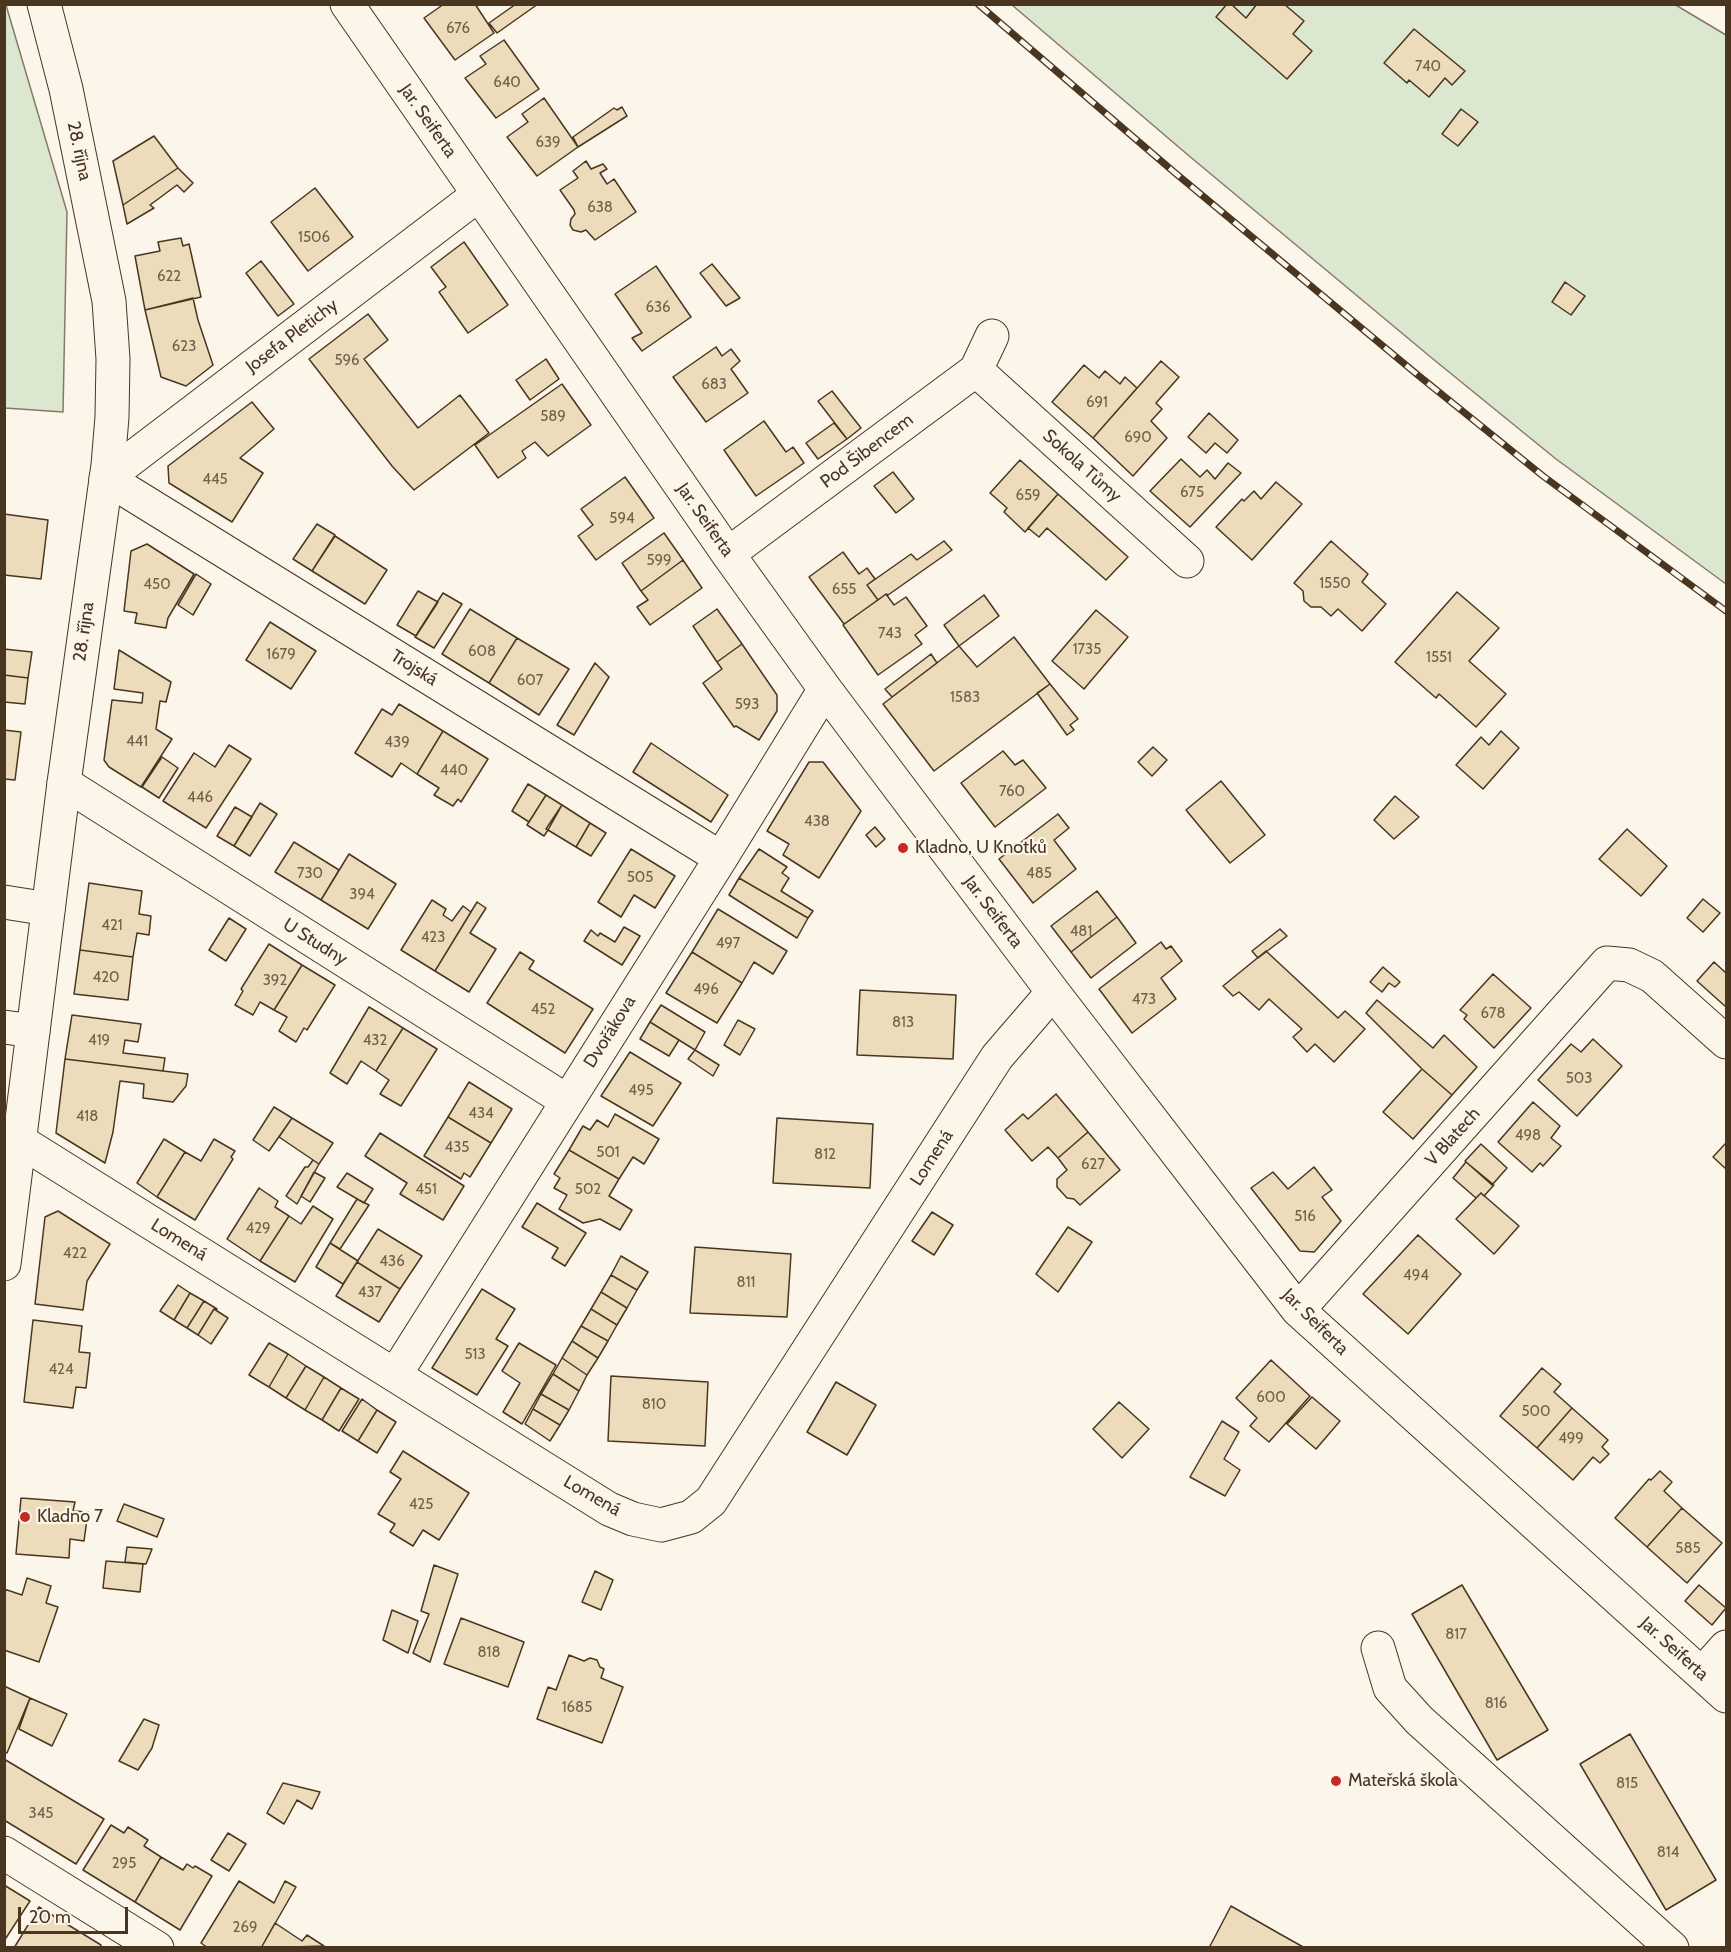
<!DOCTYPE html>
<meta charset="utf-8">
<style>
body{margin:0}
#map{position:relative;width:1731px;height:1952px;overflow:hidden;background:#fbf6e9;font-family:Cabin,sans-serif}
canvas{display:block}
.frame{position:absolute;inset:0;border:6px solid #4a3520;pointer-events:none}
.scale{position:absolute;left:18px;top:1907px;width:110px;height:27px;box-sizing:border-box;border:3px solid #4a3520;border-top:0;padding-left:8px;font-size:18px;line-height:21px;white-space:nowrap;color:#4a3520;-webkit-text-stroke:4px #fbf6e9;paint-order:stroke}
</style>
<div id="map">
<canvas width="1731" height="1952"></canvas>
<div class="frame"></div>
<div class="scale">20 m</div>
</div>
<script>
const ctx = document.querySelector('canvas').getContext('2d');
ctx.lineJoin = 'round';
function fillPath(path, color) {
  ctx.fillStyle = color;
  ctx.fill(path, 'evenodd');
}
function toPath(rows) {
  const path = new Path2D();
  for (const r of rows) {
    path.moveTo(r[0], r[1]);
    for (let i = 2; i < r.length; i += 2) path.lineTo(r[i], r[i + 1]);
  }
  return path;
}
function stroke(path, color, width, dash) {
  ctx.strokeStyle = color;
  ctx.lineWidth = width;
  ctx.lineCap = dash ? 'butt' : 'round';
  ctx.setLineDash(dash || []);
  ctx.stroke(path);
}
function write(font, color, halo, rows, align = 'center') {
  ctx.font = font + ' Cabin,sans-serif';
  ctx.lineWidth = 4.5;
  ctx.setLineDash([]);
  ctx.textBaseline = 'middle';
  ctx.strokeStyle = halo;
  ctx.fillStyle = color;
  for (const [text, x, y, turn = 0] of rows) {
    ctx.save();
    ctx.translate(x, y);
    ctx.rotate((+turn || 0) * Math.PI / 180);
    ctx.textAlign = isNaN(turn) ? turn : align;
    if (halo) ctx.strokeText(text, 0, 0);
    ctx.fillText(text, 0, 0);
    ctx.restore();
  }
}
const green = toPath([
 [1674,4,1726,35,1726,584,1556,459,1433,359,1188,155,1012,5,1674,4],
 [4,5,6,5,67,212,63,412,5,408,4,5]
]);
fillPath(green, '#dce7d0');
stroke(green, '#887966', 1.5);
const building = toPath([
 [444,4,475,4,494,33,455,60,424,18,444,4],
 [516,4,538,4,497,33,489,23,516,4],
 [1227,4,1231,4,1246,18,1257,4,1284,4,1304,21,1293,34,1312,51,1287,79,1216,17,1227,4],
 [1414,29,1465,71,1452,85,1445,78,1429,97,1409,80,1407,83,1384,63,1414,29],
 [504,40,539,89,496,118,465,78,486,64,480,56,504,40],
 [544,98,578,147,537,176,507,137,528,122,522,114,544,98],
 [622,107,627,116,578,147,573,137,614,108,617,110,622,107],
 [1461,109,1478,122,1458,146,1442,134,1461,109],
 [154,136,178,168,123,205,113,161,154,136],
 [586,161,591,169,603,164,607,169,600,173,607,184,614,179,636,212,595,240,586,230,581,232,573,230,570,225,571,219,575,214,574,210,560,190,578,178,573,171,586,161],
 [178,168,193,183,184,192,177,185,150,205,154,208,127,224,123,205,178,168],
 [315,188,353,237,308,271,271,222,315,188],
 [181,238,183,246,189,244,201,297,145,310,135,256,160,251,158,242,181,238],
 [464,242,508,305,468,333,439,292,446,287,431,267,464,242],
 [261,261,294,304,278,316,246,273,261,261],
 [712,264,740,298,726,306,700,273,712,264],
 [656,266,691,317,642,351,632,338,642,333,615,294,656,266],
 [1565,282,1585,296,1571,315,1552,302,1565,282],
 [193,298,198,320,213,365,186,386,161,377,145,310,193,298],
 [368,314,388,340,364,359,418,428,460,395,489,433,414,490,392,466,309,359,368,314],
 [716,347,722,356,731,349,740,361,731,369,748,393,706,422,673,377,716,347],
 [546,359,559,379,530,400,516,380,546,359],
 [1161,361,1179,377,1156,403,1162,409,1151,421,1167,438,1133,476,1093,438,1161,361],
 [1084,365,1099,378,1105,371,1120,384,1125,377,1137,388,1093,438,1052,402,1084,365],
 [562,384,591,425,548,456,535,442,522,451,526,458,498,478,475,445,562,384],
 [832,391,861,428,847,439,818,401,832,391],
 [252,402,274,429,240,458,263,473,232,522,169,483,168,466,252,402],
 [1209,413,1238,440,1227,453,1215,443,1206,453,1188,437,1209,413],
 [764,421,786,452,793,447,804,463,756,496,724,450,764,421],
 [834,423,847,439,818,459,806,443,834,423],
 [1181,459,1200,477,1207,470,1215,479,1228,463,1241,473,1190,527,1150,491,1181,459],
 [1020,460,1058,494,1025,532,1004,512,1007,508,990,493,1020,460],
 [893,472,914,499,896,513,874,486,893,472],
 [625,477,654,518,596,560,578,536,593,525,581,509,625,477],
 [1276,482,1302,504,1252,560,1216,527,1242,499,1244,501,1254,491,1261,499,1276,482],
 [1058,494,1128,557,1106,580,1047,528,1039,537,1028,528,1058,494],
 [4,514,48,520,41,579,4,575,4,514],
 [317,524,335,535,312,571,293,559,317,524],
 [664,533,683,560,641,591,622,563,664,533],
 [335,536,387,570,365,604,312,571,335,536],
 [944,541,952,550,888,595,886,594,878,600,867,585,911,554,917,560,944,541],
 [1331,541,1368,574,1362,582,1386,604,1362,631,1338,609,1331,616,1321,607,1311,607,1304,601,1303,591,1294,583,1331,541],
 [147,544,194,574,168,618,166,628,135,623,137,613,124,611,131,551,147,544],
 [843,552,859,574,867,568,875,579,867,585,878,600,844,624,809,577,843,552],
 [683,560,702,588,650,625,637,607,648,600,641,591,683,560],
 [196,574,211,584,193,615,178,605,196,574],
 [418,591,438,602,416,636,397,625,418,591],
 [1457,592,1499,628,1469,661,1506,694,1476,727,1439,694,1436,698,1395,662,1457,592],
 [443,593,462,604,434,648,415,637,443,593],
 [886,594,894,605,906,597,927,626,915,635,922,644,878,675,843,625,886,594],
 [984,595,999,616,959,646,944,625,984,595],
 [470,609,517,638,489,683,442,654,470,609],
 [717,609,742,644,717,662,693,626,717,609],
 [1096,610,1128,637,1084,689,1052,661,1096,610],
 [270,622,316,651,291,689,246,660,270,622],
 [1014,637,1050,684,934,771,883,704,959,646,977,667,1014,637],
 [517,638,569,669,539,715,489,683,517,638],
 [742,644,777,695,777,711,759,740,736,726,734,727,703,683,722,669,717,662,742,644],
 [4,649,32,652,28,678,4,675,4,649],
 [119,650,171,682,166,702,160,701,156,729,172,739,141,787,109,767,104,760,112,700,142,703,143,693,114,689,119,650],
 [931,654,937,663,892,697,885,689,931,654],
 [595,663,609,677,574,735,557,725,595,663],
 [4,675,28,678,25,704,4,702,4,675],
 [1050,684,1078,719,1070,725,1074,730,1067,735,1037,693,1050,684],
 [399,704,443,731,417,774,401,763,392,777,355,753,382,709,392,715,399,704],
 [4,730,21,732,15,780,4,779,4,730],
 [443,731,488,759,461,802,458,799,453,806,434,795,439,788,417,774,443,731],
 [1501,731,1519,748,1483,789,1456,765,1481,737,1489,745,1501,731],
 [651,743,728,795,711,822,633,772,651,743],
 [229,745,251,759,206,828,163,801,194,753,215,767,229,745],
 [1153,747,1167,760,1152,776,1138,762,1153,747],
 [1003,751,1015,765,1023,760,1046,788,995,827,961,783,1003,751],
 [162,757,178,768,159,798,142,787,162,757],
 [809,762,823,762,861,811,819,878,783,855,789,844,767,831,809,762],
 [1221,781,1265,835,1230,863,1186,810,1221,781],
 [528,784,546,795,529,822,512,811,528,784],
 [546,795,562,805,546,829,548,830,544,836,527,825,546,795],
 [1395,796,1419,817,1394,839,1374,820,1395,796],
 [260,803,277,814,250,856,234,846,260,803],
 [562,805,590,823,576,847,548,830,562,805],
 [235,807,252,817,234,846,217,836,235,807],
 [1058,814,1069,828,1054,840,1076,869,1033,903,999,859,1058,814],
 [590,823,606,833,591,856,576,847,590,823],
 [875,827,885,839,876,847,866,835,875,827],
 [1627,829,1667,866,1641,896,1599,859,1627,829],
 [294,842,339,870,321,900,275,872,294,842],
 [631,849,675,876,655,908,634,895,621,917,598,902,631,849],
 [759,849,787,867,782,873,789,878,781,891,813,911,808,918,739,878,759,849],
 [349,854,396,884,368,929,321,900,349,854],
 [739,878,808,918,797,938,729,895,739,878],
 [89,883,142,891,139,914,151,916,149,935,137,933,133,957,80,950,89,883],
 [1097,891,1117,917,1071,952,1051,926,1097,891],
 [1703,899,1720,913,1703,932,1687,918,1703,899],
 [432,900,446,909,443,915,452,921,463,906,471,912,435,971,401,950,432,900],
 [477,902,486,908,470,933,496,949,469,992,435,971,477,902],
 [718,909,787,951,773,974,754,962,742,983,692,952,718,909],
 [1117,917,1136,943,1091,978,1071,952,1117,917],
 [229,918,246,929,226,961,209,950,229,918],
 [624,927,640,936,622,965,584,941,591,930,598,936,600,933,615,942,624,927],
 [1280,929,1287,936,1258,958,1252,951,1280,929],
 [1161,942,1166,949,1171,946,1182,961,1161,978,1176,999,1132,1033,1099,989,1161,942],
 [269,944,302,965,274,1010,260,1002,253,1015,235,1005,243,991,241,989,269,944],
 [80,950,133,957,128,1000,74,994,80,950],
 [1266,951,1338,1018,1345,1011,1365,1029,1334,1062,1315,1044,1307,1052,1293,1037,1302,1029,1269,999,1259,1010,1239,992,1233,996,1223,986,1266,951],
 [520,952,534,961,529,969,593,1009,565,1053,487,1003,520,952],
 [692,952,742,983,717,1023,666,993,692,952],
 [1714,962,1726,973,1726,1007,1697,981,1714,962],
 [302,965,335,985,307,1030,304,1028,296,1042,279,1031,287,1017,274,1010,302,965],
 [1383,967,1400,982,1395,987,1389,983,1382,992,1370,982,1383,967],
 [1493,974,1531,1008,1494,1048,1464,1019,1467,1015,1460,1010,1493,974],
 [860,990,956,995,953,1059,857,1055,860,990],
 [1377,1000,1433,1048,1444,1035,1477,1067,1452,1095,1422,1069,1366,1013,1377,1000],
 [661,1005,705,1032,695,1050,650,1022,661,1005],
 [369,1007,403,1028,376,1071,361,1061,347,1084,330,1073,369,1007],
 [72,1015,141,1024,138,1042,125,1040,123,1053,165,1058,163,1071,65,1059,72,1015],
 [738,1020,755,1029,740,1055,724,1045,738,1020],
 [650,1022,679,1040,669,1056,640,1039,650,1022],
 [403,1028,437,1049,401,1106,380,1094,389,1080,376,1071,403,1028],
 [1593,1039,1622,1066,1577,1116,1538,1080,1571,1044,1581,1052,1593,1039],
 [695,1050,719,1065,713,1076,688,1059,695,1050],
 [630,1052,681,1083,653,1126,601,1096,630,1052],
 [65,1059,188,1074,186,1086,173,1102,143,1098,144,1084,120,1081,113,1132,105,1163,56,1133,65,1059],
 [1422,1069,1452,1095,1413,1139,1383,1112,1422,1069],
 [469,1082,512,1109,491,1143,448,1117,469,1082],
 [1056,1094,1088,1132,1058,1158,1048,1147,1032,1161,1005,1130,1023,1114,1028,1119,1056,1094],
 [1533,1102,1560,1126,1551,1138,1561,1146,1543,1166,1540,1163,1532,1172,1498,1142,1533,1102],
 [274,1107,292,1118,269,1151,253,1140,274,1107],
 [615,1114,659,1139,644,1164,633,1157,619,1179,569,1150,583,1126,590,1130,597,1120,608,1127,615,1114],
 [448,1117,491,1143,470,1177,464,1173,461,1179,424,1156,448,1117],
 [292,1118,333,1143,319,1164,279,1137,292,1118],
 [777,1118,873,1124,870,1188,773,1183,777,1118],
 [1088,1132,1120,1170,1080,1205,1074,1199,1067,1198,1057,1187,1057,1179,1067,1170,1058,1158,1088,1132],
 [380,1133,464,1186,443,1220,400,1194,407,1183,365,1156,380,1133],
 [164,1139,185,1152,157,1197,137,1183,164,1139],
 [214,1139,235,1151,231,1157,233,1159,195,1220,157,1197,185,1152,201,1161,214,1139],
 [1481,1144,1507,1168,1492,1185,1465,1161,1481,1144],
 [1725,1144,1726,1145,1726,1169,1713,1157,1725,1144],
 [569,1150,619,1179,609,1196,632,1210,620,1230,600,1219,583,1223,559,1209,567,1195,554,1188,560,1178,554,1174,569,1150],
 [313,1160,319,1164,297,1204,286,1196,305,1167,308,1167,313,1160],
 [1466,1162,1494,1185,1484,1196,1481,1193,1476,1198,1453,1178,1466,1162],
 [1314,1167,1332,1190,1322,1197,1341,1221,1316,1250,1314,1252,1300,1251,1251,1188,1273,1172,1288,1189,1314,1167],
 [314,1172,325,1178,310,1202,301,1196,314,1172],
 [347,1173,373,1189,364,1203,337,1187,347,1173],
 [259,1188,278,1201,275,1207,289,1216,260,1261,227,1239,259,1188],
 [1481,1193,1519,1226,1494,1254,1456,1219,1481,1193],
 [357,1199,369,1205,340,1249,330,1243,357,1199],
 [537,1203,586,1233,565,1266,552,1258,558,1248,522,1227,537,1203],
 [313,1206,333,1219,295,1282,260,1261,289,1216,301,1224,313,1206],
 [58,1211,110,1244,87,1281,83,1310,35,1304,45,1217,58,1211],
 [932,1212,953,1225,934,1255,912,1241,932,1212],
 [1068,1227,1092,1242,1058,1292,1036,1274,1068,1227],
 [378,1229,422,1256,400,1289,357,1262,378,1229],
 [1418,1235,1461,1274,1408,1334,1363,1294,1418,1235],
 [330,1243,358,1261,343,1284,316,1267,330,1243],
 [695,1247,791,1254,787,1317,690,1313,695,1247],
 [621,1256,648,1272,637,1290,611,1275,621,1256],
 [357,1262,400,1289,379,1322,336,1296,357,1262],
 [611,1275,637,1290,627,1308,601,1292,611,1275],
 [178,1285,190,1293,174,1320,160,1311,178,1285],
 [482,1289,515,1309,496,1339,508,1346,477,1395,432,1368,482,1289],
 [601,1292,627,1308,617,1325,591,1309,601,1292],
 [190,1293,204,1301,187,1328,174,1320,190,1293],
 [204,1301,217,1309,214,1309,198,1335,187,1328,204,1301],
 [214,1309,228,1318,211,1344,198,1335,214,1309],
 [591,1309,617,1325,608,1341,581,1326,591,1309],
 [33,1320,82,1326,79,1352,90,1353,86,1388,76,1387,73,1408,24,1402,33,1320],
 [581,1326,608,1341,598,1358,572,1341,581,1326],
 [572,1341,598,1358,587,1375,562,1358,572,1341],
 [269,1343,288,1354,269,1387,249,1375,269,1343],
 [519,1343,556,1365,522,1424,503,1412,520,1383,502,1371,519,1343],
 [288,1354,306,1366,286,1398,269,1387,288,1354],
 [562,1358,587,1375,579,1391,553,1374,562,1358],
 [1271,1360,1310,1396,1269,1442,1250,1426,1257,1418,1236,1398,1271,1360],
 [306,1366,324,1377,305,1410,286,1398,306,1366],
 [1542,1368,1561,1384,1554,1392,1572,1408,1537,1448,1500,1416,1542,1368],
 [553,1374,579,1391,569,1410,541,1394,553,1374],
 [611,1376,708,1382,705,1446,608,1441,611,1376],
 [324,1377,341,1388,322,1420,305,1410,324,1377],
 [836,1382,876,1405,847,1455,807,1432,836,1382],
 [341,1388,359,1399,339,1431,322,1420,341,1388],
 [541,1394,569,1410,560,1425,533,1409,541,1394],
 [1312,1397,1340,1421,1316,1449,1287,1424,1312,1397],
 [362,1399,377,1410,358,1441,342,1431,362,1399],
 [1119,1402,1149,1429,1122,1458,1093,1429,1119,1402],
 [1572,1408,1608,1440,1602,1447,1609,1454,1600,1463,1593,1457,1573,1480,1537,1448,1572,1408],
 [533,1409,560,1425,550,1441,525,1424,533,1409],
 [377,1410,396,1422,377,1453,358,1441,377,1410],
 [1222,1421,1239,1432,1224,1459,1240,1470,1225,1496,1190,1477,1222,1421],
 [403,1451,469,1493,439,1540,423,1530,413,1546,390,1532,395,1524,378,1514,401,1479,390,1472,403,1451],
 [1660,1471,1672,1482,1664,1491,1682,1508,1647,1547,1615,1518,1649,1479,1651,1480,1660,1471],
 [21,1498,75,1502,73,1511,88,1512,84,1541,70,1539,69,1558,16,1554,21,1498],
 [124,1504,164,1519,157,1537,117,1521,124,1504],
 [1682,1508,1722,1543,1687,1583,1647,1547,1682,1508],
 [127,1547,152,1549,146,1564,125,1562,127,1547],
 [106,1561,143,1564,140,1592,103,1588,106,1561],
 [434,1565,458,1574,430,1662,413,1653,429,1614,421,1611,434,1565],
 [595,1571,613,1580,601,1610,582,1602,595,1571],
 [27,1578,51,1586,46,1603,58,1607,39,1662,4,1650,4,1589,22,1595,27,1578],
 [1462,1585,1548,1730,1497,1760,1412,1614,1462,1585],
 [1699,1585,1726,1608,1712,1625,1685,1601,1699,1585],
 [392,1610,418,1621,408,1653,383,1640,392,1610],
 [461,1618,524,1642,508,1687,444,1664,461,1618],
 [569,1655,584,1661,590,1658,597,1660,600,1667,604,1669,601,1678,623,1687,602,1743,537,1719,548,1687,556,1690,569,1655],
 [4,1686,30,1698,7,1753,4,1753,4,1686],
 [30,1698,67,1714,52,1746,19,1729,30,1698],
 [144,1719,159,1725,152,1748,138,1770,119,1761,144,1719],
 [1630,1734,1716,1880,1666,1910,1580,1764,1630,1734],
 [4,1759,104,1819,76,1864,4,1820,4,1759],
 [283,1783,320,1792,312,1809,297,1800,284,1824,267,1813,283,1783],
 [111,1825,124,1833,128,1827,148,1840,144,1846,161,1857,135,1902,83,1870,111,1825],
 [228,1833,246,1844,229,1871,211,1860,228,1833],
 [161,1857,183,1870,187,1864,193,1868,195,1866,212,1876,180,1930,135,1902,161,1857],
 [239,1881,274,1903,285,1881,296,1887,261,1948,208,1948,201,1943,239,1881],
 [4,1885,30,1901,4,1941,4,1885],
 [1231,1906,1280,1934,1305,1948,1209,1948,1231,1906],
 [39,1907,101,1945,100,1948,14,1948,39,1907],
 [275,1923,302,1941,307,1935,324,1946,261,1948,275,1923]
]);
fillPath(building, '#ecdcbc');
stroke(building, '#4a3520', 1.5);
const minor = toPath([
 [347,4,728,554,825,689,1053,992,1298,1310,1726,1696],
 [478,195,106,478,721,858],
 [976,370,1187,561],
 [728,554,976,370,992,336],
 [64,783,567,1101],
 [4,902,48,909],
 [4,1027,33,1031],
 [20,1141,609,1509,633,1519,661,1525,691,1517,711,1501,997,1057,1053,992],
 [1298,1310,1607,963,1629,965,1652,976,1726,1042],
 [395,1375,721,858,825,689],
 [1378,1648,1390,1688,1419,1720,1672,1948],
 [1702,1674,1726,1647],
 [4,1853,157,1948]
]);
const major = toPath([
 [4,1264,64,783,108,465,112,417,113,359,109,301,66,89,44,4]
]);
stroke(minor, '#4a3520', 35);
stroke(major, '#4a3520', 35);
stroke(minor, '#fbf6e9', 33);
stroke(major, '#fbf6e9', 33);
const rail = toPath([
 [978,4,1174,172,1419,376,1543,476,1726,611]
]);
stroke(rail, '#4a3520', 7);
stroke(rail, '#fbf6e9', 4.5, [14]);
for (const [x, y, r, color] of [
 [903,848,6,"#c62828"],
 [25,1517,6,"#c62828"],
 [1336,1781,6,"#c62828"]
]) {
  const dot = new Path2D();
  dot.arc(x, y, r, 0, 2 * Math.PI);
  ctx.fillStyle = color;
  ctx.fill(dot);
  stroke(dot, '#fbf6e9', 2);
}
write('15px', '#725f47', null, [
 ["676",458,29],
 ["740",1428,67],
 ["640",507,83],
 ["639",548,143],
 ["638",600,208],
 ["1506",314,238],
 ["622",169,277],
 ["636",658,308],
 ["623",184,347],
 ["596",347,361],
 ["683",714,385],
 ["691",1097,403],
 ["589",553,417],
 ["690",1138,438],
 ["445",215,480],
 ["675",1192,493],
 ["659",1028,496],
 ["594",622,519],
 ["599",659,561],
 ["1550",1335,584],
 ["450",157,585],
 ["655",844,590],
 ["743",890,634],
 ["1735",1087,650],
 ["608",482,652],
 ["1679",281,655],
 ["1551",1439,658],
 ["607",530,681],
 ["1583",965,698],
 ["593",747,705],
 ["441",137,742],
 ["439",397,743],
 ["440",454,771],
 ["760",1012,792],
 ["446",200,798],
 ["438",817,822],
 ["730",310,874],
 ["485",1039,874],
 ["505",640,878],
 ["394",362,895],
 ["421",112,926],
 ["481",1081,932],
 ["423",433,938],
 ["497",728,944],
 ["420",106,978],
 ["392",275,981],
 ["496",706,990],
 ["473",1144,1000],
 ["452",543,1010],
 ["678",1493,1014],
 ["813",903,1023],
 ["419",99,1041],
 ["432",375,1041],
 ["503",1579,1079],
 ["495",641,1091],
 ["434",481,1114],
 ["418",87,1117],
 ["498",1528,1136],
 ["435",457,1148],
 ["501",608,1153],
 ["812",825,1155],
 ["627",1093,1165],
 ["451",426,1190],
 ["502",588,1190],
 ["516",1305,1217],
 ["429",258,1229],
 ["422",75,1254],
 ["436",392,1262],
 ["494",1416,1276],
 ["811",746,1283],
 ["437",370,1293],
 ["513",475,1355],
 ["424",61,1370],
 ["600",1271,1398],
 ["810",654,1405],
 ["500",1536,1412],
 ["499",1571,1439],
 ["425",421,1505],
 ["585",1688,1549],
 ["817",1456,1635],
 ["818",489,1653],
 ["816",1496,1704],
 ["1685",577,1708],
 ["815",1627,1784],
 ["345",41,1814],
 ["814",1668,1853],
 ["295",124,1864],
 ["269",245,1928]
]);
write('18px', '#4a3520', '#fbf6e9', [
 ["Jar. Seiferta",428,121,55],
 ["28. října",79,151,78],
 ["Josefa Pletichy",292,336,-37],
 ["Pod Šibencem",867,451,-37],
 ["Sokola Tůmy",1082,466,42],
 ["Jar. Seiferta",705,520,55],
 ["28. října",84,632,-82],
 ["Trojská",414,668,32],
 ["Jar. Seiferta",993,912,53],
 ["U Studny",315,942,32],
 ["Dvořákova",610,1032,-58],
 ["V Blatech",1453,1137,-48],
 ["Lomená",932,1158,-57],
 ["Lomená",179,1240,32],
 ["Jar. Seiferta",1315,1322,45],
 ["Lomená",592,1496,30],
 ["Jar. Seiferta",1674,1649,42]
]);
write('18px', '#4a3520', '#fbf6e9', [
 ["Kladno, U Knotků",915,848],
 ["Kladno 7",37,1517],
 ["Mateřská škola",1348,1781]
], 'left');
</script>
